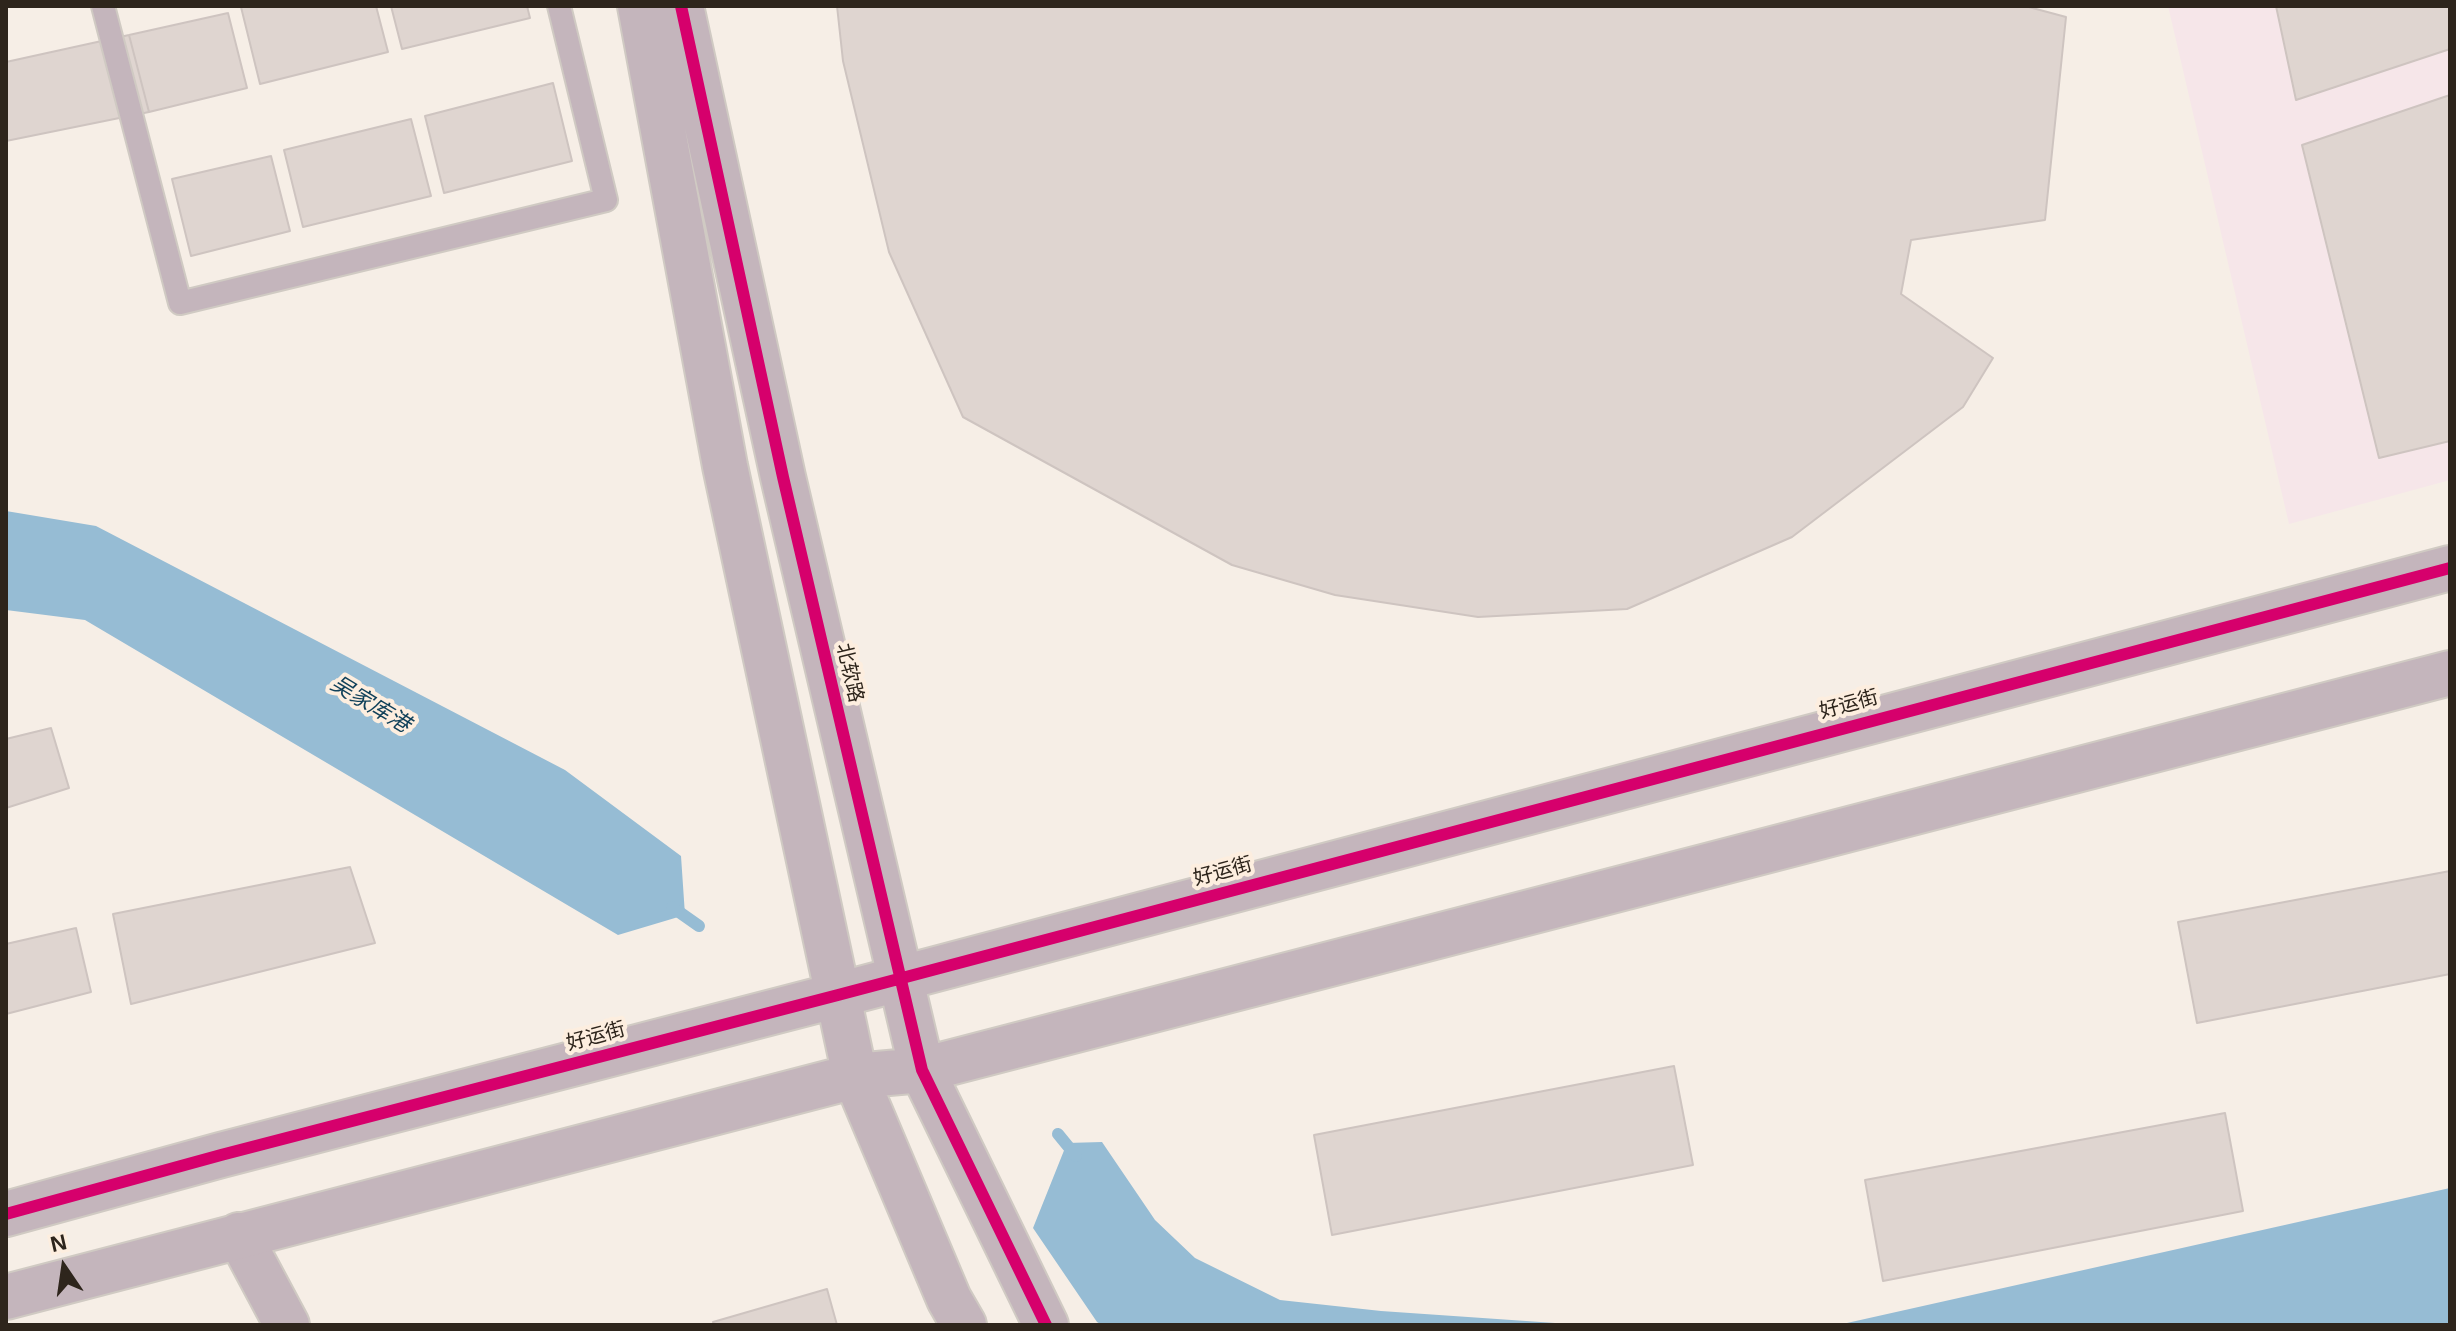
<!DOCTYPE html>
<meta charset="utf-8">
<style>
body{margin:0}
#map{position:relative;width:2456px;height:1331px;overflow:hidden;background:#f6eee6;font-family:Helvetica,sans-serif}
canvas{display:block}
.frame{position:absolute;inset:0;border:8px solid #2e251c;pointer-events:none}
.north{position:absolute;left:24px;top:1227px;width:80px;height:80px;-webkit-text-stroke:6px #fdeedf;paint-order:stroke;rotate:347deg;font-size:22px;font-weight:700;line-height:32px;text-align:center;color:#2e251c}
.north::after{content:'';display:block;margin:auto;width:28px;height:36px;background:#2e251c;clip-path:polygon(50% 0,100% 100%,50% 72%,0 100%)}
</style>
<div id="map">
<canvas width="2456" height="1331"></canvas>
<div class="frame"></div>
<div class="north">N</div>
</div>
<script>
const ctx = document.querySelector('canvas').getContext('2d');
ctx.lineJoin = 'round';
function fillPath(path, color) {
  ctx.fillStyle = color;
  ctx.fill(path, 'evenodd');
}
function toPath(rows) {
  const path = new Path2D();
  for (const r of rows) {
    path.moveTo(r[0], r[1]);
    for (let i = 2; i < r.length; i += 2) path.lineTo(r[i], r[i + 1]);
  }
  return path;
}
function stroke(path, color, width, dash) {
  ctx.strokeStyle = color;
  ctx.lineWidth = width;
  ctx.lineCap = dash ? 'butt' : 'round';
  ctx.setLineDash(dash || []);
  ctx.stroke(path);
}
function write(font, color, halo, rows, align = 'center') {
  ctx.font = font + ' Helvetica,"Noto Sans SC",sans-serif';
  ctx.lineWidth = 8;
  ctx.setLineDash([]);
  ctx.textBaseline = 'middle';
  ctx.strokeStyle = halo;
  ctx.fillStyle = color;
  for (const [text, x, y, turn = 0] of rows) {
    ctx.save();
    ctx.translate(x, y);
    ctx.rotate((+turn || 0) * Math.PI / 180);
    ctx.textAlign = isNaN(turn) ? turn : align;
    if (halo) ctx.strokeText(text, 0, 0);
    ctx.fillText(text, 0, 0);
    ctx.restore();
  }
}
fillPath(toPath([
 [2168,6,2450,6,2450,480,2289,524]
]), '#f6e6e9');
fillPath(toPath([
 [6,511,96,526,565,770,681,856,685,915,618,935,85,620,6,610],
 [1102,1142,1155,1220,1195,1258,1280,1300,1381,1311,1584,1325,1102,1325,1097,1322,1033,1228,1067,1143],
 [2450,1188,2450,1325,1838,1325]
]), '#96bcd4');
stroke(toPath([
 [672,907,699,926],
 [1058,1134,1076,1156]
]), '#96bcd4', 12);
const building = toPath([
 [376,6,388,52,260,84,241,7,376,6],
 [391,6,527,6,530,18,402,49,391,6],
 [837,6,2025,6,2066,17,2045,220,1911,240,1901,294,1993,358,1963,407,1792,537,1627,609,1478,617,1335,595,1232,565,963,417,889,252,843,61,837,6],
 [2276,6,2450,6,2450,49,2296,100,2276,6],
 [228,13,247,88,149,112,129,35,228,13],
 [129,35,149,112,6,141,6,62,129,35],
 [553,83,572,161,444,193,425,116,553,83],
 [2450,95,2450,441,2379,458,2302,145,2450,95],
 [411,119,431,196,303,227,284,150,411,119],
 [271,156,290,231,191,256,172,179,271,156],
 [51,728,69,788,6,808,6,739,51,728],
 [350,867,375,943,131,1004,113,914,350,867],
 [2450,871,2450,974,2197,1023,2178,922,2450,871],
 [76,928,91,992,6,1014,6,944,76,928],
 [1674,1066,1693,1165,1332,1235,1314,1135,1674,1066],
 [2225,1113,2243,1211,1883,1281,1865,1180,2225,1113],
 [827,1289,837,1325,714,1325,713,1322,827,1289]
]);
fillPath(building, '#dfd5d0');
stroke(building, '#cec4c0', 2);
const service = toPath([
 [103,6,180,303,606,200,559,6]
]);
const minor = toPath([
 [239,1235,287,1325]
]);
const tertiary = toPath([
 [640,6,725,466,855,1076,949,1299,964,1325],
 [681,6,783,477,922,1070,1046,1325],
 [6,1214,221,1155,838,995,2450,568],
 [6,1297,855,1076,922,1070,2450,673]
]);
stroke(service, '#d0cac3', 26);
stroke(minor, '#d0cac3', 48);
stroke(tertiary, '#d0cac3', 48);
stroke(service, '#c4b5bc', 22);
stroke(minor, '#c4b5bc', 44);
stroke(tertiary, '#c4b5bc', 44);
stroke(toPath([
 [681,6,783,477,922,1070,1046,1325],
 [6,1214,221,1155,838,995,2450,568]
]), '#d6006c', 12);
write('20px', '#2e251c', '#fdeedf', [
 ["北软路",849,673,77],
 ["好运街",1849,705,-15],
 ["好运街",1223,872,-15],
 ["好运街",596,1037,-15]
]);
write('italic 22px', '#11415a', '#fdeedf', [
 ["吴家库港",370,705,31]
]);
</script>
